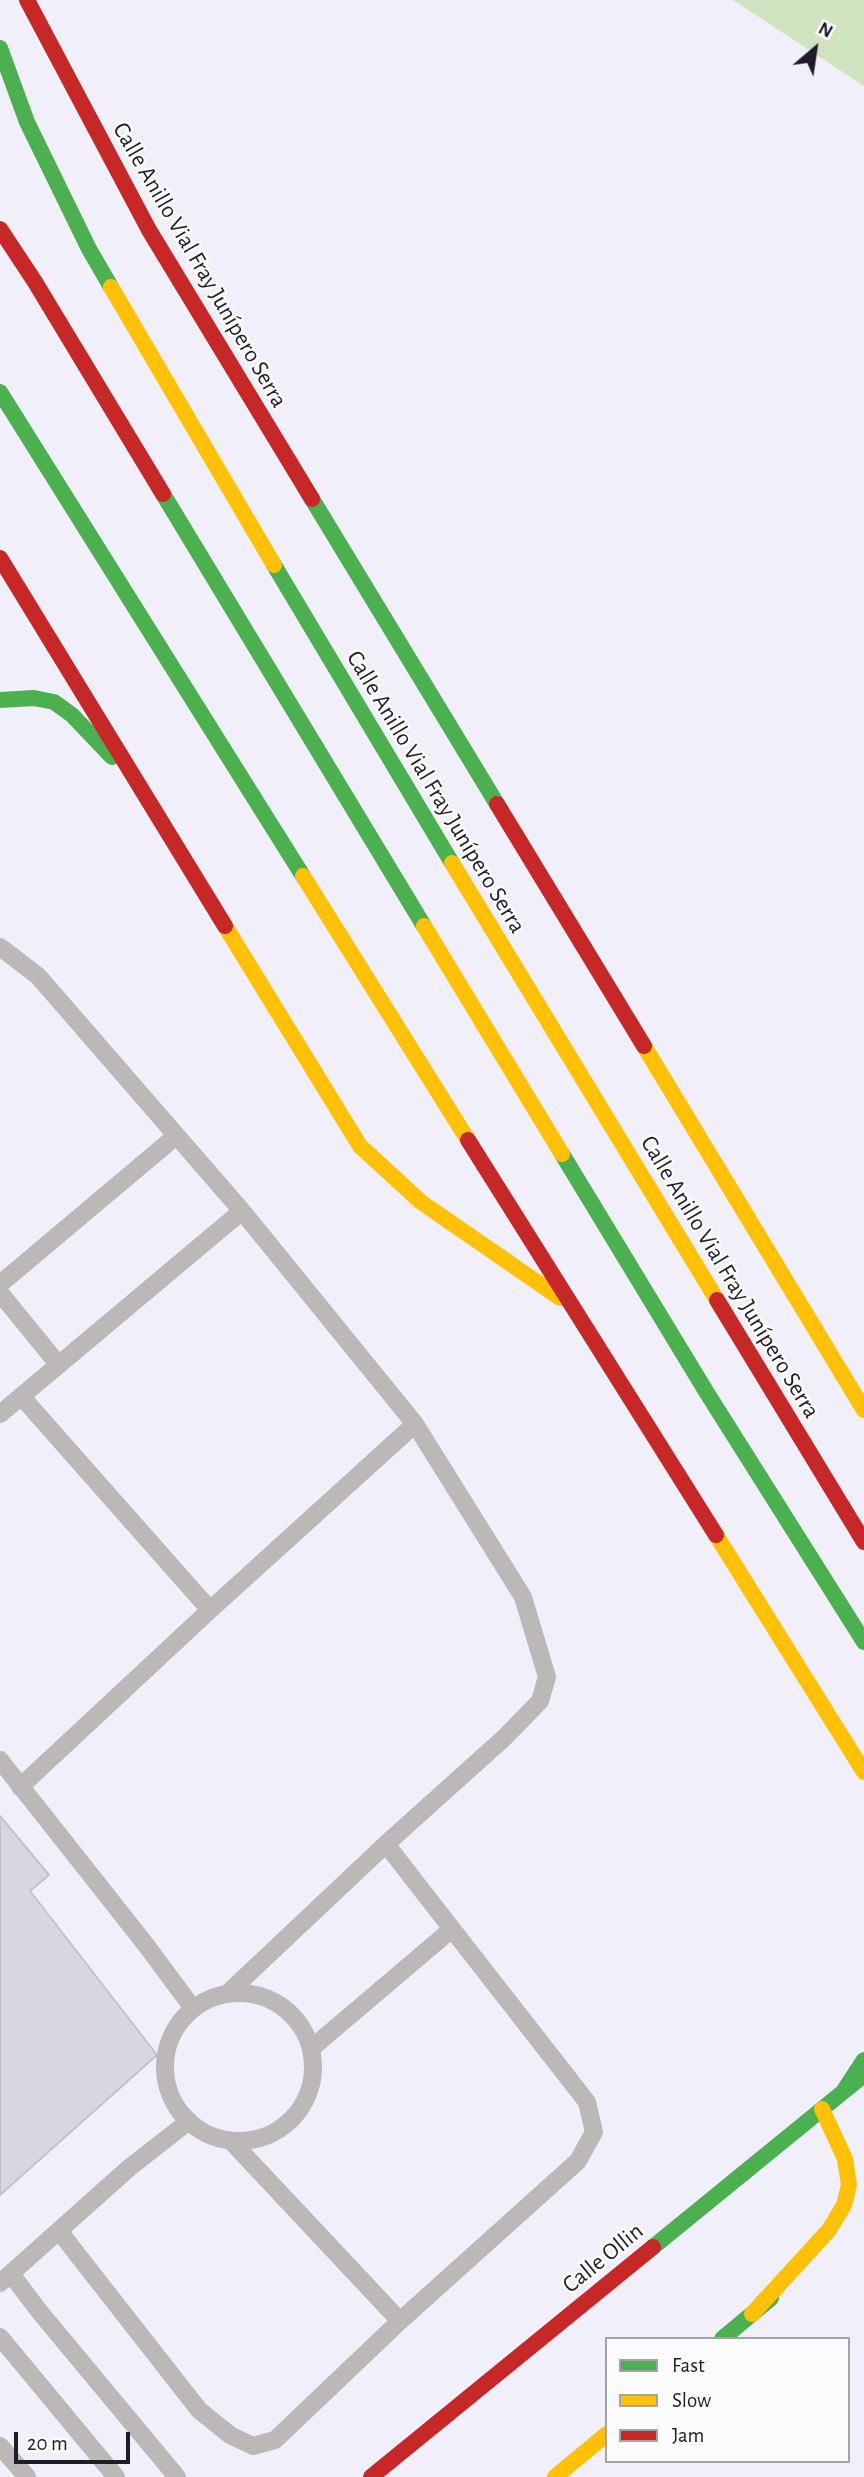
<!DOCTYPE html>
<meta charset="utf-8">
<style>
body{margin:0}
#map{position:relative;width:864px;height:2477px;overflow:hidden;background:#f1eff9;font-family:"Alegreya Sans",sans-serif}
canvas{display:block}
.legend{position:absolute;left:605px;top:2337px;width:245px;height:126px;box-sizing:border-box;background:#fbfbfb;border:2px solid #a3a2a7;margin:0;padding:9px 12px;list-style:none;font-size:21px;color:#201d28}
.legend li{display:flex;align-items:center;gap:14px;height:35px}
.legend b{width:35px;border:2px solid #a3a2a7}
.north{position:absolute;left:780px;top:14px;width:70px;height:70px;-webkit-text-stroke:5px #fbfbfb;paint-order:stroke;rotate:29deg;font-size:19px;font-weight:700;line-height:28px;text-align:center;color:#201d28}
.north::after{content:'';display:block;margin:auto;width:24px;height:32px;background:#201d28;clip-path:polygon(50% 0,100% 100%,50% 72%,0 100%)}
.scale{position:absolute;left:14px;top:2432px;width:116px;height:32px;box-sizing:border-box;border:4px solid #201d28;border-top:0;padding-left:9px;font-size:21px;line-height:24px;white-space:nowrap;color:#201d28;-webkit-text-stroke:5px #fbfbfb;paint-order:stroke}
</style>
<div id="map">
<canvas width="864" height="2477"></canvas>
<ul class="legend">
<li><b style="height:9px;background:#4caf50"></b>Fast</li>
<li><b style="height:9px;background:#ffc107"></b>Slow</li>
<li><b style="height:9px;background:#c62828"></b>Jam</li>
</ul>
<div class="north">N</div>
<div class="scale">20 m</div>
</div>
<script>
const ctx = document.querySelector('canvas').getContext('2d');
ctx.lineJoin = 'round';
function fillPath(path, color) {
  ctx.fillStyle = color;
  ctx.fill(path, 'evenodd');
}
function toPath(rows) {
  const path = new Path2D();
  for (const r of rows) {
    if (r.length === 3) {
      path.moveTo(r[0] + r[2], r[1]);
      path.arc(r[0], r[1], r[2], 0, 2 * Math.PI);
      continue;
    }
    path.moveTo(r[0], r[1]);
    for (let i = 2; i < r.length; i += 2) path.lineTo(r[i], r[i + 1]);
  }
  return path;
}
function stroke(path, color, width, dash) {
  ctx.strokeStyle = color;
  ctx.lineWidth = width;
  ctx.lineCap = dash ? 'butt' : 'round';
  ctx.setLineDash(dash || []);
  ctx.stroke(path);
}
function write(font, color, halo, rows, align = 'center') {
  ctx.font = font + ' "Alegreya Sans",sans-serif';
  ctx.lineWidth = 5;
  ctx.setLineDash([]);
  ctx.textBaseline = 'middle';
  ctx.strokeStyle = halo;
  ctx.fillStyle = color;
  for (const [text, x, y, turn = 0] of rows) {
    ctx.save();
    ctx.translate(x, y);
    ctx.rotate((+turn || 0) * Math.PI / 180);
    ctx.textAlign = isNaN(turn) ? turn : align;
    if (halo) ctx.strokeText(text, 0, 0);
    ctx.fillText(text, 0, 0);
    ctx.restore();
  }
}
fillPath(toPath([
 [733,0,864,0,864,86]
]), '#cee3be');
const building = toPath([
 [0,1816,49,1875,30,1891,157,2055,0,2195,0,1816]
]);
fillPath(building, '#d9d6e1');
stroke(building, '#c3c1cb', 2);
stroke(toPath([
 [0,947,38,976,242,1211,415,1424,523,1597,547,1677,540,1701,504,1738,386,1844,229,1992],
 [0,1284,176,1136],
 [0,1293,58,1364],
 [21,1396,210,1610],
 [0,1414,242,1211],
 [0,1760,146,1945,192,2007],
 [20,1787,210,1610,415,1424],
 [239,2067,74],
 [313,2047,452,1929,386,1844],
 [232,2142,400,2321],
 [59,2231,199,2410,230,2435,253,2446,275,2440,400,2321,578,2161,594,2132,587,2102,452,1929],
 [11,2274,39,2311,177,2477],
 [0,2283,129,2168,189,2121],
 [0,2337,116,2477],
 [0,2446,27,2477]
]), '#bbb8b7', 18);
stroke(toPath([
 [0,48,27,122,89,249,111,287],
 [0,392,303,876],
 [163,494,424,926],
 [312,499,497,804],
 [274,565,452,863],
 [0,700,34,698,54,702,72,715,112,757],
 [562,1154,707,1393,864,1642],
 [843,2092,864,2060],
 [653,2247,864,2075],
 [722,2339,771,2298]
]), '#4caf50', 16);
stroke(toPath([
 [111,287,274,565],
 [452,863,717,1300],
 [303,876,468,1140],
 [225,926,360,1146,421,1202,560,1298],
 [424,926,562,1154],
 [644,1046,864,1410],
 [716,1535,864,1772],
 [752,2314,829,2230,844,2205,849,2185,845,2159,822,2109],
 [555,2477,607,2434]
]), '#ffc107', 16);
stroke(toPath([
 [27,0,149,230,312,499],
 [0,229,35,282,163,494],
 [0,558,225,926],
 [497,804,644,1046],
 [468,1140,716,1535],
 [717,1300,864,1542],
 [371,2477,653,2247]
]), '#c62828', 16);
write('24px', '#201d28', '#fbfbfb', [
 ["Calle Anillo Vial Fray Junípero Serra",200,265,60],
 ["Calle Anillo Vial Fray Junípero Serra",436,792,59],
 ["Calle Anillo Vial Fray Junípero Serra",730,1277,59],
 ["Calle Ollin",603,2258,-39]
]);
</script>
